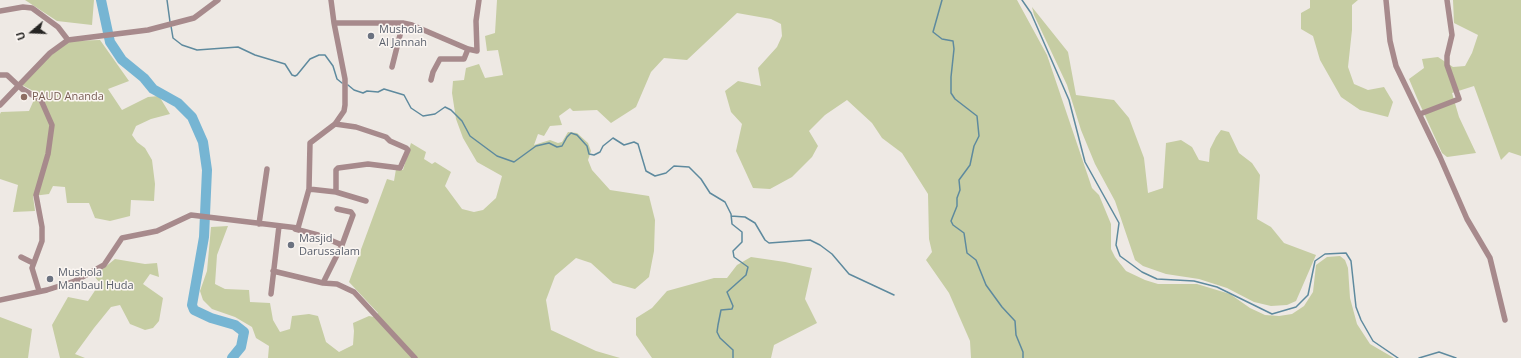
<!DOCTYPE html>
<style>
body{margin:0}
#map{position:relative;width:1521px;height:358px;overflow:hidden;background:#eee9e4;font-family:"Open Sans",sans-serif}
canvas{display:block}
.north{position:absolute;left:12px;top:12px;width:40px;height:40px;-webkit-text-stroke:3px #fbf6f2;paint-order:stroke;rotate:251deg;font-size:11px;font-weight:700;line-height:16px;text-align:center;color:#262523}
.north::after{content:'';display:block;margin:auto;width:14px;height:18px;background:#262523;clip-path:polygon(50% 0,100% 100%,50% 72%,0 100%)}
</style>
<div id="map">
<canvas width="1521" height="358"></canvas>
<div class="north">U</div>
</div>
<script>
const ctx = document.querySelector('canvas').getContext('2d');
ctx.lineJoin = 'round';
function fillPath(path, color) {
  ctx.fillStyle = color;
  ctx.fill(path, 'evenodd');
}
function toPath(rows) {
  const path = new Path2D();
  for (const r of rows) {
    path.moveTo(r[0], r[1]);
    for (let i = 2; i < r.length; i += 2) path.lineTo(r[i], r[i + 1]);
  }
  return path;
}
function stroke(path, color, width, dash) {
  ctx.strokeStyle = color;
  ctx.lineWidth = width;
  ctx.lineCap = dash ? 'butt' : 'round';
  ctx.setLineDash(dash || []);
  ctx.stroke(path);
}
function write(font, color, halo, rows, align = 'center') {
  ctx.font = font + ' "Open Sans",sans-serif';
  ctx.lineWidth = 3;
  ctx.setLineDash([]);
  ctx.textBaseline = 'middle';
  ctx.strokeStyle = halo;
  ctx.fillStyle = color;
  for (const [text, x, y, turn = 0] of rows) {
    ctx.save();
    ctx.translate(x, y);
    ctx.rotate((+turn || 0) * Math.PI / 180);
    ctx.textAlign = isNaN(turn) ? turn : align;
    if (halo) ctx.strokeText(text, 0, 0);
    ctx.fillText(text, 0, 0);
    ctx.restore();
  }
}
fillPath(toPath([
 [25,0,94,0,92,25,57,21],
 [497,0,1017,0,1047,55,1092,188,1099,195,1111,224,1111,249,1115,257,1126,271,1145,280,1158,284,1197,284,1230,294,1250,308,1265,315,1279,316,1292,314,1304,306,1313,292,1316,265,1327,257,1340,256,1345,260,1348,268,1350,298,1357,324,1370,344,1394,358,971,358,970,341,949,293,926,260,932,252,929,239,928,194,902,153,882,138,872,123,847,100,825,115,809,131,818,146,812,157,792,177,770,189,753,188,736,151,742,124,731,112,725,91,738,81,761,86,758,68,777,47,782,36,781,24,771,19,737,13,687,60,664,58,651,72,636,107,611,123,597,110,573,111,570,108,559,116,562,125,550,126,544,136,538,134,534,145,550,140,558,143,562,142,568,132,577,133,588,143,591,151,588,160,592,170,610,190,649,196,655,220,654,251,649,277,635,289,613,283,591,263,576,258,555,276,546,300,551,330,596,351,620,358,268,358,269,346,256,338,252,327,235,317,212,309,203,300,200,291,207,271,211,227,228,226,217,255,215,284,225,289,249,290,250,302,270,303,273,320,280,332,290,329,292,316,309,314,318,316,326,342,339,352,353,345,354,331,353,323,369,316,374,317,378,313,349,282,387,179,394,181,396,169,403,170,411,143,426,152,424,159,432,164,435,162,451,172,445,186,462,209,474,212,483,210,496,198,502,176,477,162,463,138,456,119,452,93,453,81,464,80,466,68,479,64,485,78,503,75,498,50,487,51,485,36,495,33],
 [1310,0,1358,0,1352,5,1352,30,1348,67,1354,84,1368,90,1384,87,1393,102,1388,117,1360,110,1341,97,1320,60,1313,36,1301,29,1301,13,1310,8],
 [1453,0,1521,0,1521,156,1509,152,1501,160,1474,86,1452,93,1459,117,1476,153,1447,157,1442,153,1417,98,1409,79,1424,68,1422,59,1438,57,1453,67,1465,66,1472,53,1478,35,1454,23],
 [1032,7,1068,52,1076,95,1114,100,1129,118,1144,158,1148,193,1163,188,1166,143,1181,140,1192,147,1199,160,1209,162,1210,149,1216,137,1221,130,1229,132,1239,153,1252,163,1260,175,1257,219,1271,227,1284,243,1316,255,1296,301,1287,305,1271,306,1254,302,1227,288,1199,279,1166,274,1143,266,1135,260,1115,201,1095,164,1081,130,1067,85,1034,15],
 [100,40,129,81,108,89,122,110,148,97,159,96,170,114,151,119,136,126,132,135,137,142,145,148,152,160,155,184,154,201,131,200,130,216,110,221,95,218,89,203,67,203,65,187,53,186,49,194,33,196,35,211,13,212,18,185,0,179,0,114,1,112,29,111,37,93,22,85,50,56,69,41],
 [751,257,785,262,812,268,805,299,817,323,774,345,771,358,652,358,636,335,636,318,652,308,667,291,714,278,727,278,737,265],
 [115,259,145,264,157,263,159,277,150,274,143,284,163,298,159,321,153,328,145,330,130,324,120,305,111,307,94,328,75,354,85,358,60,358,52,325,68,297,88,301,100,283,94,276],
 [0,317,32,329,28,358,0,358]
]), '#c6cda3');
stroke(toPath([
 [167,0,170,22],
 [942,0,933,32,942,39,953,41,954,49,951,77,951,93,955,99,977,116,979,136,974,146,970,165,959,180,960,190,957,198,957,206,951,221,953,225,964,233,967,253,976,260,986,285,1002,307,1015,321,1016,335,1023,352,1023,358],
 [1022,0,1031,13,1069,100,1085,162,1119,223,1116,245,1120,256,1142,272,1157,279,1194,281,1217,287,1272,314,1296,307,1308,295,1315,261,1325,254,1346,253,1351,261,1356,307,1361,320,1373,341,1398,358],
 [171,26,173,38,182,45,197,50,238,47,255,55,285,64,292,75,295,76,297,75,310,59,319,55,325,55,333,66,337,79,342,83],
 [348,85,354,90,363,93,367,91,378,92,384,89,404,95,411,108,423,116,435,114,445,107,451,110,462,121,470,136,497,156,514,162,536,146,549,143,557,147,562,146,567,137,571,133,577,135,587,146,589,154,594,155,600,152,603,146,613,138,624,145,634,142,638,144,646,171,655,176,666,173,674,166,689,167,701,179,710,193,725,202,731,214,732,224,742,232,742,242,733,251,734,257,748,267,746,275,727,292,733,306,732,309,721,310,718,325,717,332,720,338,733,350,733,358],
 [731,216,745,217,755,223,765,240,769,243,810,240,820,245,832,254,849,274,894,295],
 [1419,358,1439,352,1456,358]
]), '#5e8a9e', 1.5);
stroke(toPath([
 [101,0,110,42,122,60,144,78,153,89,178,103,192,117,203,142,207,170,204,237,192,305,194,310,211,318,235,325,244,332,241,347,232,358]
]), '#76b5d3', 10);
stroke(toPath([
 [1386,0,1390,41,1396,66,1440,157,1467,219,1490,258,1505,320],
 [0,11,23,7,32,8,58,27,68,40],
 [334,23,403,23,412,25,468,49,477,51,476,21,479,0],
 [392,67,403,23],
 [0,75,7,75,22,89,41,100,52,125,48,154,36,195,42,227,42,241,32,268,39,291],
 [431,80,433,72,440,59,464,59,468,49],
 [0,105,50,53,68,40,148,30,194,18,218,0],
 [1420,114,1459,99,1447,65,1447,56,1452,35,1447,0],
 [335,124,356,127,386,137,390,141,406,148,408,150,400,168,368,164,338,168,336,170,336,192],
 [309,189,336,192,366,201],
 [259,224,267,169],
 [295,229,318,235,342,245],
 [21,257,33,263],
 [273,271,323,283,342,245,353,215,351,212,337,209],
 [323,283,337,284,354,292,415,358],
 [271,294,279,226],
 [0,300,47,290,75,281,104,265,122,238,157,231,191,215,298,228,309,189,310,143,335,124,344,111,345,105,345,79,334,23,331,0]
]), '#a78a8c', 5.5);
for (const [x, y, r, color] of [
 [371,36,4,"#6b7280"],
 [24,97,4,"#8d6e63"],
 [291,245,4,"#6b7280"],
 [50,279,4,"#6b7280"]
]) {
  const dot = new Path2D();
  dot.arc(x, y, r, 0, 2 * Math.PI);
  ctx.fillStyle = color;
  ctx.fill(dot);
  stroke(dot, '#fbf6f2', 1.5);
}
write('11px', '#5b616d', '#fbf6f2', [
 ["Mushola",379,30],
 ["Al Jannah",379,43],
 ["Masjid",299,239],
 ["Darussalam",299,252],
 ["Mushola",58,273],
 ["Manbaul Huda",58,286]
], 'left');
write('11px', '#785e54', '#fbf6f2', [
 ["PAUD Ananda",32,97]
], 'left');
</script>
